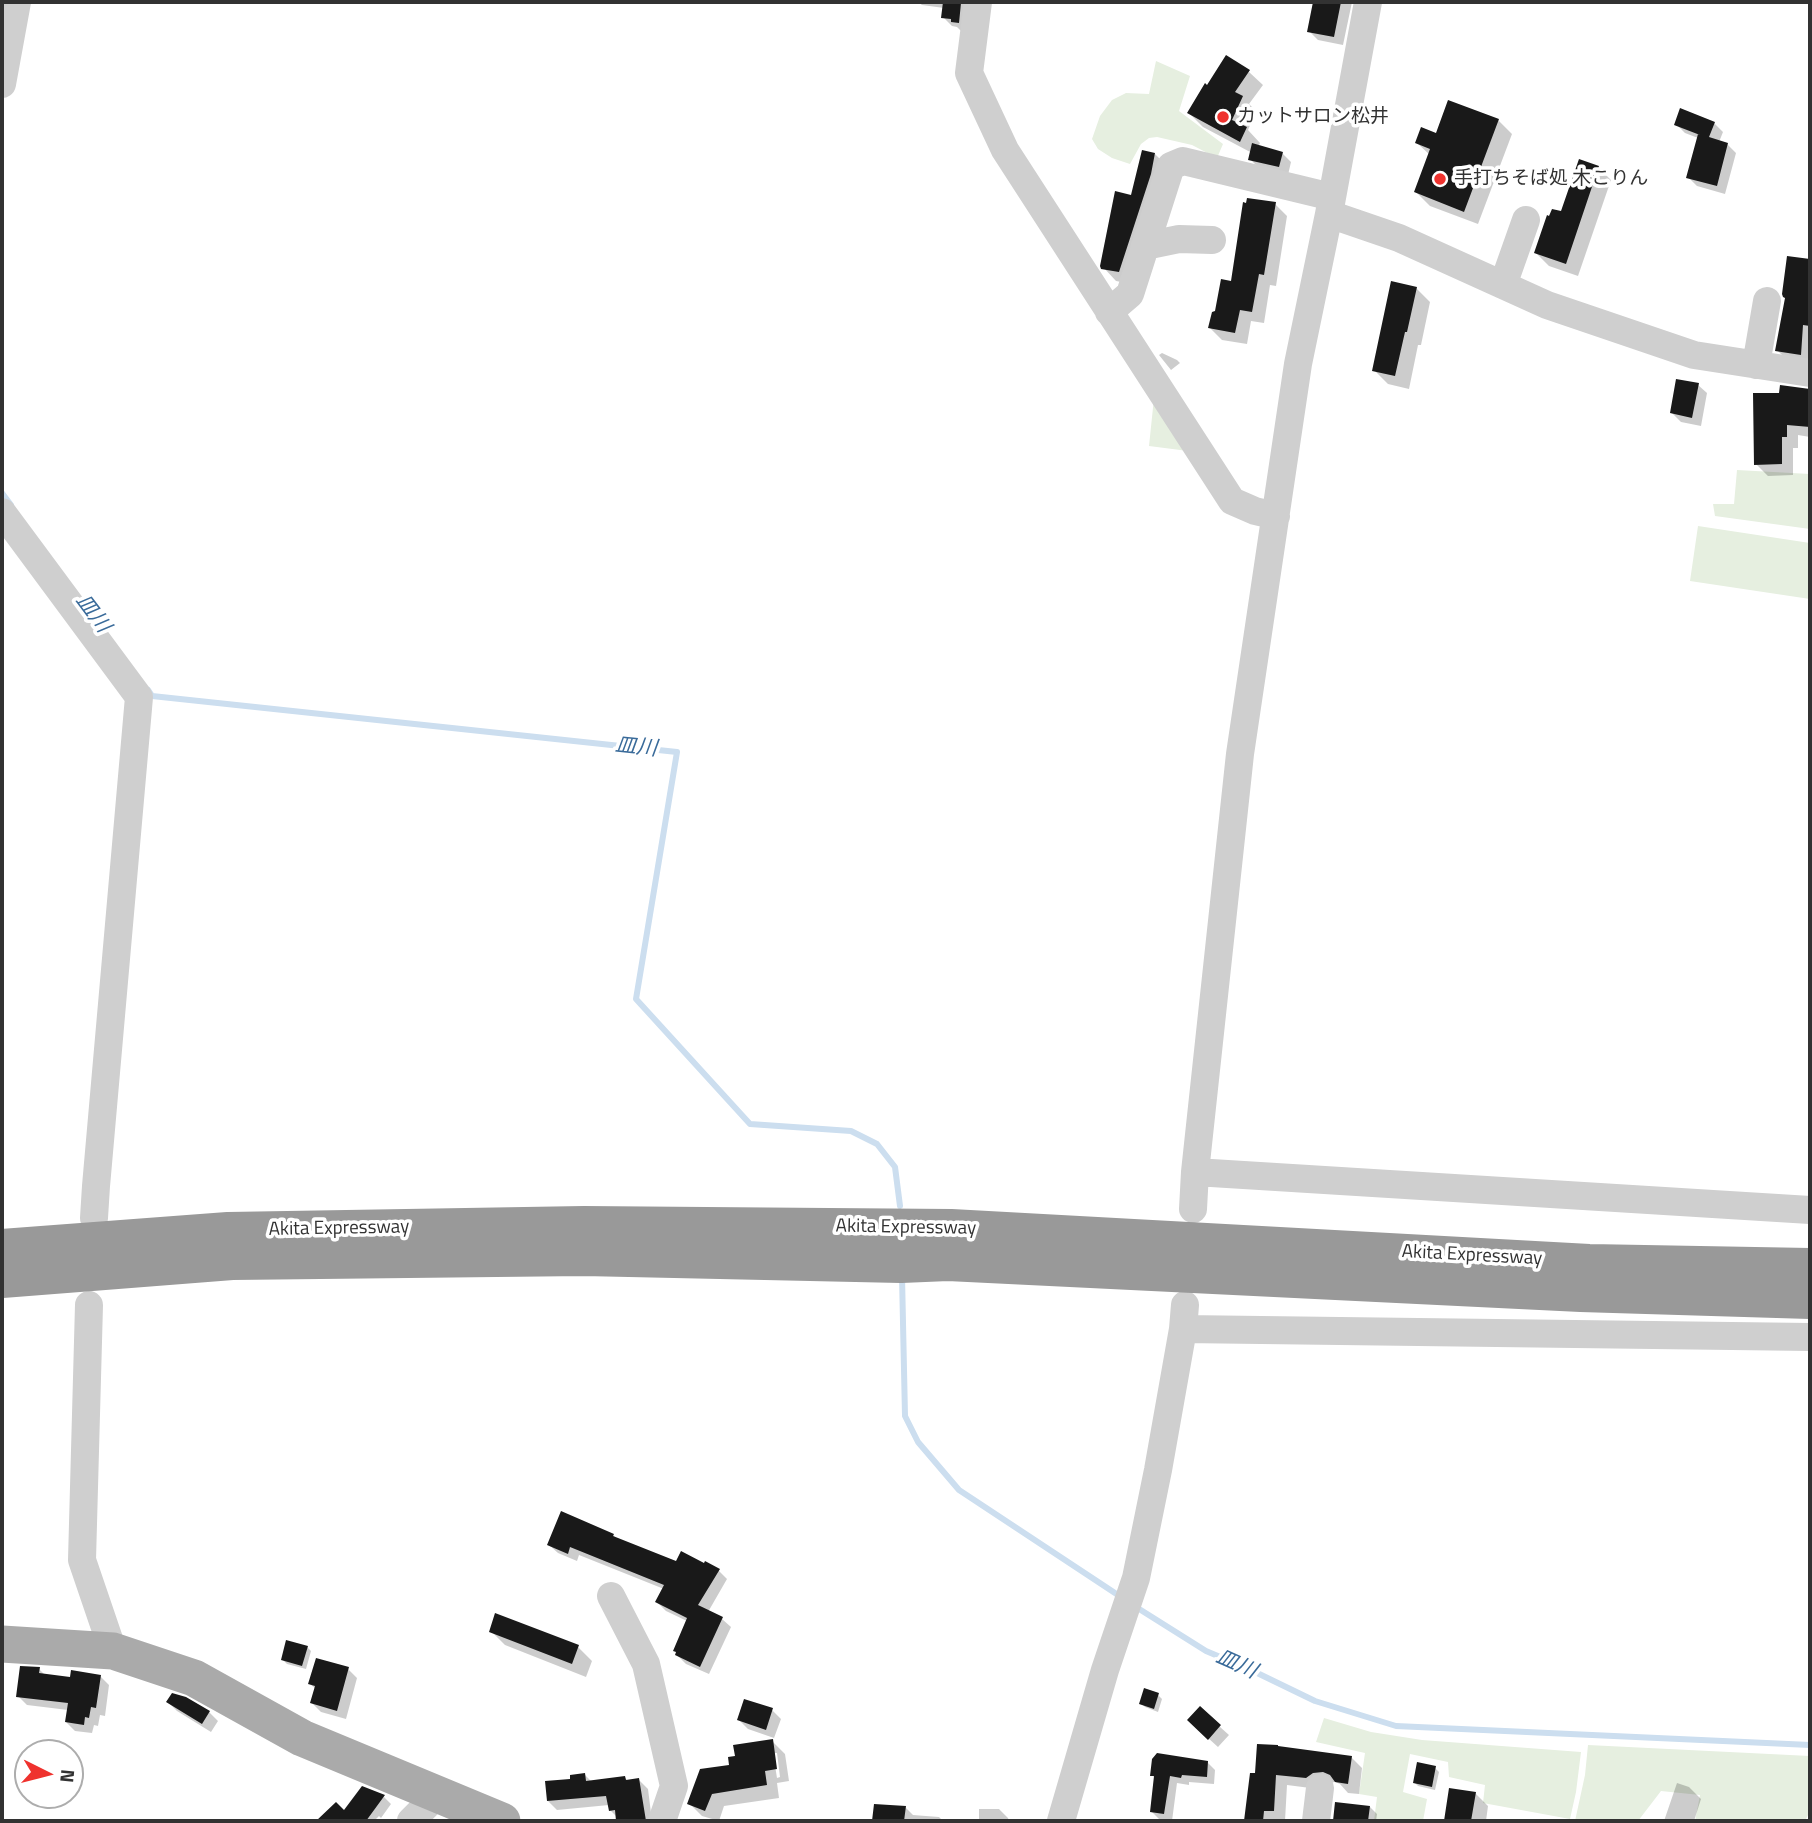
<!DOCTYPE html>
<meta charset="utf-8">
<style>
body{margin:0}
#map{position:relative;width:1812px;height:1823px;overflow:hidden;background:#fff;font-family:"Titillium Web",sans-serif}
canvas{display:block}
.frame{position:absolute;inset:0;border:4px solid #323232;pointer-events:none}
.north{position:absolute;left:14px;top:1739px;width:70px;height:70px;box-sizing:border-box;background:#fff;border:2px solid #adadad;border-radius:50%;rotate:96deg;font-size:19px;font-weight:700;line-height:28px;text-align:center;color:#323232}
.north::after{content:'';display:block;margin:auto;width:24px;height:32px;background:#ef322e;clip-path:polygon(50% 0,100% 100%,50% 72%,0 100%)}
</style>
<div id="map">
<canvas width="1812" height="1823"></canvas>
<div class="frame"></div>
<div class="north">N</div>
</div>
<script>
const ctx = document.querySelector('canvas').getContext('2d');
ctx.lineJoin = 'round';
function fillPath(path, color) {
  ctx.fillStyle = color;
  ctx.fill(path, 'evenodd');
}
function toPath(rows) {
  const path = new Path2D();
  for (const r of rows) {
    path.moveTo(r[0], r[1]);
    for (let i = 2; i < r.length; i += 2) path.lineTo(r[i], r[i + 1]);
  }
  return path;
}
function stroke(path, color, width, dash) {
  ctx.strokeStyle = color;
  ctx.lineWidth = width;
  ctx.lineCap = dash ? 'butt' : 'round';
  ctx.setLineDash(dash || []);
  ctx.stroke(path);
}
function write(font, color, halo, rows, align = 'center') {
  ctx.font = font + ' "Titillium Web","Noto Sans JP",sans-serif';
  ctx.lineWidth = 7;
  ctx.setLineDash([]);
  ctx.textBaseline = 'middle';
  ctx.strokeStyle = halo;
  ctx.fillStyle = color;
  for (const [text, x, y, turn = 0] of rows) {
    ctx.save();
    ctx.translate(x, y);
    ctx.rotate((+turn || 0) * Math.PI / 180);
    ctx.textAlign = isNaN(turn) ? turn : align;
    if (halo) ctx.strokeText(text, 0, 0);
    ctx.fillText(text, 0, 0);
    ctx.restore();
  }
}
fillPath(toPath([
 [1156,61,1190,76,1179,111,1223,144,1217,158,1192,145,1157,137,1149,138,1141,144,1130,164,1112,158,1098,149,1092,139,1100,116,1112,100,1126,93,1149,94],
 [1154,398,1188,451,1149,446],
 [1737,470,1810,474,1810,529,1715,516,1713,504,1734,504],
 [1698,526,1810,543,1810,599,1690,581],
 [1324,1718,1371,1732,1422,1740,1581,1752,1576,1792,1570,1819,1483,1803,1485,1785,1449,1777,1448,1762,1410,1754,1403,1792,1427,1799,1423,1821,1374,1821,1377,1797,1359,1794,1365,1753,1316,1742],
 [1588,1745,1810,1756,1810,1811,1805,1821,1695,1821,1700,1795,1661,1791,1638,1821,1575,1821,1585,1775]
]), '#e6efe0');
fillPath(toPath([
 [918,2,973,2,961,31,957,27,952,26,943,17,944,8,922,5],
 [1315,2,1352,2,1343,45,1318,40,1309,31],
 [1249,72,1263,85,1249,104,1256,111,1248,130,1260,143,1258,147,1282,153,1291,162,1288,175,1259,168,1250,159,1252,153,1203,127,1189,113],
 [1498,120,1512,134,1478,224,1430,206,1416,192,1430,155,1417,143,1437,135],
 [1714,123,1723,132,1719,142,1727,144,1736,153,1725,194,1697,186,1688,177,1698,138,1685,133,1676,124],
 [1155,154,1168,167,1132,284,1116,281,1103,267,1132,197],
 [1598,167,1611,180,1578,276,1549,266,1536,253,1562,213],
 [1275,204,1287,216,1276,286,1270,285,1264,323,1251,321,1247,344,1222,340,1210,328],
 [1789,258,1810,261,1810,365,1789,362,1777,350,1786,299],
 [1416,288,1430,302,1421,345,1418,345,1409,389,1388,384,1374,370],
 [1162,353,1177,360,1180,363,1171,370,1159,355],
 [1698,385,1707,393,1701,426,1681,422,1672,413],
 [1807,391,1810,391,1810,437,1798,435,1798,448,1793,448,1793,475,1768,476,1756,464],
 [613,1535,618,1540,677,1564,719,1571,727,1579,708,1612,722,1619,731,1627,709,1674,686,1664,677,1655,687,1621,666,1611,657,1602,664,1589,579,1555,577,1561,558,1553,549,1545],
 [491,1631,578,1647,592,1661,586,1677,505,1645],
 [307,1647,311,1651,306,1669,287,1664,283,1660],
 [39,1669,46,1676,71,1679,100,1676,109,1685,105,1716,100,1715,98,1726,94,1725,92,1733,75,1731,66,1722,68,1710,27,1705,18,1696],
 [348,1669,357,1678,346,1719,321,1712,312,1703,316,1689,310,1684],
 [1158,1695,1162,1699,1158,1712,1145,1707,1141,1703],
 [168,1702,209,1712,218,1721,211,1732,177,1711],
 [1200,1709,1229,1735,1218,1747,1198,1729],
 [772,1710,781,1719,774,1738,748,1729,739,1720],
 [772,1741,785,1754,789,1781,777,1783,779,1798,724,1806,719,1821,702,1816,689,1803,731,1767],
 [773,1753,777,1753,780,1777,777,1778],
 [1351,1757,1362,1768,1359,1794,1348,1793,1340,1784,1335,1782,1324,1784,1318,1789,1287,1785,1285,1821,1246,1821,1252,1775],
 [1207,1762,1215,1770,1214,1784,1189,1782,1189,1785,1177,1783,1172,1821,1160,1820,1152,1812,1156,1779,1152,1775],
 [1435,1768,1439,1772,1435,1790,1418,1786,1414,1782],
 [585,1775,592,1782,625,1778,629,1782,639,1780,648,1789,652,1821,618,1821,618,1818,610,1810,609,1805,557,1810,548,1801,572,1780],
 [1677,1783,1689,1787,1701,1799,1694,1821,1664,1821],
 [1451,1790,1475,1793,1488,1806,1486,1821,1445,1821],
 [384,1797,391,1804,381,1818,379,1816,374,1821,319,1821,336,1804,344,1813],
 [1337,1803,1370,1807,1377,1814,1376,1821,1334,1821],
 [875,1806,905,1807,913,1815,939,1817,943,1821,957,1821,874,1821],
 [979,1809,999,1809,1008,1818,1009,1821,979,1821]
]), '#0003');
stroke(toPath([
 [2,493,11,505],
 [148,690,152,696,677,752,636,999,750,1124,851,1131,877,1144,895,1167,900,1206],
 [902,1276,905,1416,918,1442,959,1490,1121,1597],
 [1136,1607,1206,1651,1251,1670,1315,1701,1396,1726,1810,1745]
]), '#ccdeef', 6);
fillPath(toPath([
 [943,2,961,3,959,23,951,22,951,19,941,18],
 [1313,2,1341,2,1334,37,1307,32],
 [1226,55,1250,70,1235,92,1243,96,1232,120,1247,127,1240,142,1187,113,1205,83,1207,85],
 [1448,100,1499,119,1464,212,1414,192,1430,149,1415,143,1421,127,1436,133],
 [1680,108,1715,122,1709,137,1728,143,1717,186,1686,178,1698,134,1700,135,1674,125],
 [1252,143,1283,152,1279,167,1248,160],
 [1142,150,1155,153,1151,174,1119,272,1101,269,1100,266,1115,191,1131,195],
 [1579,159,1599,166,1566,264,1534,253,1547,215,1549,216,1552,209,1561,211],
 [1247,198,1276,202,1264,275,1259,274,1252,312,1240,310,1235,333,1208,328,1212,312,1215,311,1221,279,1231,281,1243,202,1246,203],
 [1787,256,1810,259,1810,326,1803,325,1801,355,1775,351,1785,298,1783,297,1782,294],
 [1391,281,1417,287,1407,332,1405,332,1395,376,1372,371],
 [1676,379,1699,383,1692,418,1670,413],
 [1780,385,1810,389,1810,427,1787,425,1787,437,1782,437,1782,464,1754,465,1753,393,1779,393],
 [561,1511,614,1534,613,1536,676,1561,681,1551,704,1563,705,1561,720,1569,698,1605,723,1617,700,1667,675,1655,676,1652,673,1651,687,1618,655,1602,664,1585,570,1547,568,1554,547,1545],
 [495,1613,579,1645,572,1664,489,1632],
 [286,1640,308,1646,302,1666,281,1660],
 [316,1658,349,1667,337,1711,310,1703,315,1686,308,1684],
 [20,1666,40,1667,39,1673,70,1677,71,1670,101,1675,96,1708,91,1707,89,1718,85,1717,84,1725,65,1722,68,1703,16,1697],
 [1144,1688,1159,1693,1154,1709,1139,1704],
 [172,1693,186,1697,210,1711,202,1724,166,1702],
 [744,1699,773,1708,766,1730,737,1720],
 [1200,1706,1221,1725,1208,1740,1187,1720],
 [773,1739,777,1769,765,1771,767,1785,712,1794,705,1811,687,1804,700,1769,729,1765,728,1757,735,1756,733,1745],
 [1257,1744,1278,1745,1278,1746,1352,1756,1348,1784,1335,1782,1330,1775,1323,1772,1313,1773,1306,1778,1276,1775,1274,1811,1264,1811,1263,1821,1244,1821,1250,1773,1255,1773],
 [1157,1753,1208,1761,1207,1777,1182,1775,1181,1778,1170,1776,1164,1814,1150,1812,1154,1776,1150,1776,1152,1759],
 [1417,1762,1436,1766,1432,1787,1413,1783],
 [585,1773,586,1781,625,1776,626,1780,639,1778,646,1821,616,1821,615,1810,609,1811,606,1796,547,1801,545,1781,570,1779,570,1775],
 [362,1786,385,1795,366,1821,316,1821,336,1802,344,1810],
 [1449,1788,1476,1792,1471,1821,1444,1821],
 [1335,1802,1370,1806,1368,1821,1333,1821],
 [874,1804,906,1806,904,1821,872,1821]
]), '#191919');
stroke(toPath([
 [978,2,969,73,1005,150,1232,501,1255,511,1276,516],
 [2,84,17,2],
 [1329,214,1399,238,1547,305,1694,355,1810,373],
 [1145,246,1179,239,1212,240],
 [1503,285,1526,220],
 [1109,312,1130,294,1171,166,1183,161,1332,197],
 [1756,365,1767,301],
 [2,512,139,697,96,1186,94,1218],
 [1195,1172,1810,1210],
 [1193,1209,1195,1172,1240,754,1298,364,1329,214,1368,2],
 [89,1305,82,1560,113,1651],
 [1183,1329,1810,1337],
 [611,1596,646,1664,674,1786,662,1821],
 [411,1821,438,1794],
 [1061,1821,1105,1670,1136,1578,1158,1470,1183,1329,1185,1305],
 [1316,1821,1320,1788]
]), '#cfcfcf', 28);
stroke(toPath([
 [2,1644,113,1651,194,1678,302,1738,502,1821]
]), '#aaa', 37);
stroke(toPath([
 [2,1248,228,1231,584,1225,951,1228,1589,1263,1810,1267],
 [2,1279,232,1261,584,1257,901,1264,948,1262,1581,1293,1810,1300]
]), '#999', 38);
for (const [x, y, r, color] of [
 [1223,117,7,"#ef322e"],
 [1440,179,7,"#ef322e"]
]) {
  const dot = new Path2D();
  dot.arc(x, y, r, 0, 2 * Math.PI);
  ctx.fillStyle = color;
  ctx.fill(dot);
  stroke(dot, '#fff', 2.5);
}
write('19px', '#323232', '#fff', [
 ["カットサロン松井",1237,117],
 ["手打ちそば処 木こりん",1454,179]
], 'left');
write('19px', '#323232', '#fff', [
 ["Akita Expressway",906,1228,1],
 ["Akita Expressway",339,1229,-1],
 ["Akita Expressway",1472,1256,3]
]);
write('italic 21px', '#3a6b9a', '#fff', [
 ["皿川",92,614,53],
 ["皿川",636,748,6],
 ["皿川",1236,1665,24]
]);
</script>
